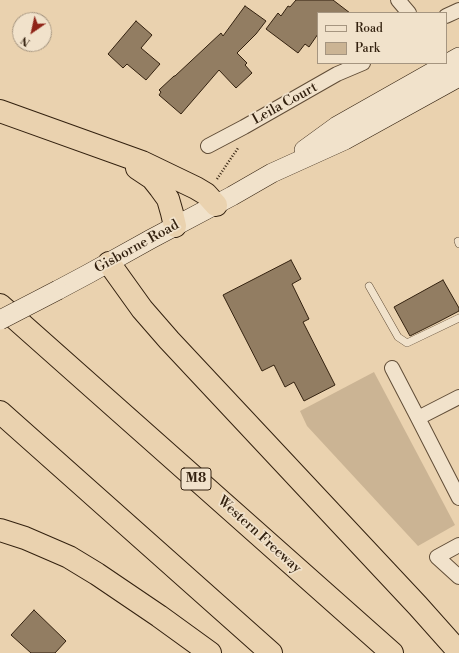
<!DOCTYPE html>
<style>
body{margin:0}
#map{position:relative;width:459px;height:653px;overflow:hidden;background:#ead2af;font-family:"Libre Bodoni",serif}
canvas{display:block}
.legend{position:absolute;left:317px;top:12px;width:130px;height:52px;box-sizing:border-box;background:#f1e2cb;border:1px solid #a59580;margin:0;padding:5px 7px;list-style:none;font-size:12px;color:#33210f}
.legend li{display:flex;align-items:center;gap:8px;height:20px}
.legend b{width:20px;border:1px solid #a59580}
.north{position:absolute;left:12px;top:12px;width:40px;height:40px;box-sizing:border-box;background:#f1e2cb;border:1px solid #a59580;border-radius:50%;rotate:214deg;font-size:11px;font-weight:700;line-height:16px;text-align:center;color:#33210f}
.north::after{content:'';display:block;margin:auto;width:14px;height:18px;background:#8f2418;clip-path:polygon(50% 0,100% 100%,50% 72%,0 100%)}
</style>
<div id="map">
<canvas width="459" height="653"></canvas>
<ul class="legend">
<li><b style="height:5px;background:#f1e2cb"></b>Road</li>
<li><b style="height:11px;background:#cbb494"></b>Park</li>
</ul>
<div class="north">N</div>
</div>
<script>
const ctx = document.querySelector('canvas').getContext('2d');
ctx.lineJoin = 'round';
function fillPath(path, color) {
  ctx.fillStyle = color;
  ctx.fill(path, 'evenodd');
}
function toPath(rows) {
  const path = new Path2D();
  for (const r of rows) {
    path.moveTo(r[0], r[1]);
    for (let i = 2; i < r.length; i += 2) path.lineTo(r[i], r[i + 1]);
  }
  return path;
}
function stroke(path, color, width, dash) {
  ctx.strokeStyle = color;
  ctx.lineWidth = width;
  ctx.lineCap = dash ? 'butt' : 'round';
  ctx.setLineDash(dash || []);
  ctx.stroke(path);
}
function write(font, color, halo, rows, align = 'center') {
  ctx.font = font + ' "Libre Bodoni",serif';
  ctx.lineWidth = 3.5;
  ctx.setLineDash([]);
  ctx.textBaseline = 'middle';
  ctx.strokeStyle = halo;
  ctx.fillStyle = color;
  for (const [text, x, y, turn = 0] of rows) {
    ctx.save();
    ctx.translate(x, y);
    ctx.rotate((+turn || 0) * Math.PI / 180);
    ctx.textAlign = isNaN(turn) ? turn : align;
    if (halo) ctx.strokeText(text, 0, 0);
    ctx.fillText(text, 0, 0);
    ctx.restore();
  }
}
fillPath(toPath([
 [374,372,455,525,418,546,307,426,300,411]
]), '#cbb494');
const building = toPath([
 [296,0,333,0,350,13,318,13,318,34,309,47,305,44,298,53,266,29,278,13,281,16,288,6,290,7,296,0],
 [245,6,266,21,256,34,237,53,247,63,245,65,252,73,236,88,219,70,181,114,159,95,161,92,159,90,174,76,175,76,221,33,223,36,245,6],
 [136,21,152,35,141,48,160,64,146,80,127,64,123,68,108,54,136,21],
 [291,260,301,279,292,284,309,319,303,322,335,385,304,401,294,382,285,387,274,365,262,371,223,295,291,260],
 [443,280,459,308,459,311,440,321,410,336,394,307,443,280],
 [34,610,66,641,55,653,31,653,11,635,34,610]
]);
fillPath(building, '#927d62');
stroke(building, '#33210f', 1);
const service = toPath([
 [458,241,459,244],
 [369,286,398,337,407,343,459,318]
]);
const minor = toPath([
 [398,0,409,13],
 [446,16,459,10],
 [208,146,244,127,337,74,363,63],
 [392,368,418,418],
 [459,397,418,418,459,498],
 [459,545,437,557,459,577]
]);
const secondary = toPath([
 [304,150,337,126,459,57],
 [58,290,88,274,151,239,232,196,272,173,345,140,459,77]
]);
const motorway = toPath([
 [0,111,142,162,196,188,206,194,216,205],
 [137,168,152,178,160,188,168,199,172,213,175,226],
 [109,263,142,309,169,340,418,606,459,652],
 [0,305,392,653],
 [0,412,271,653],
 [0,530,25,538,69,557,97,574,159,616,210,653]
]);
stroke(service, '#614d37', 8);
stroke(minor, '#614d37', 16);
stroke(secondary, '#33210f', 20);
stroke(motorway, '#33210f', 24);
stroke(toPath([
 [217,179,238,148]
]), '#33210f', 2.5, [1, 2]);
stroke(service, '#f1e2cb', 7);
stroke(minor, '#f1e2cb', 14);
stroke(secondary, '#f1e2cb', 19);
stroke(motorway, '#ead2af', 22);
const secondaryBridge = toPath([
 [0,320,58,290]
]);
stroke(secondaryBridge, '#33210f', 20, []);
stroke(secondaryBridge, '#f1e2cb', 19);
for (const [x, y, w] of [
 [196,479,30]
]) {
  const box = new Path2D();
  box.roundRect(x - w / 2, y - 11, w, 22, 3);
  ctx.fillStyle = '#f1e2cb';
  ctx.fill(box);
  stroke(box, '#33210f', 1);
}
write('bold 13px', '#33210f', null, [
 ["M8",196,479]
]);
write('14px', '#33210f', '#f1e2cb', [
 ["Leila Court",285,104,-29],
 ["Gisborne Road",137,247,-29],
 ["Western Freeway",259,535,42]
]);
</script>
